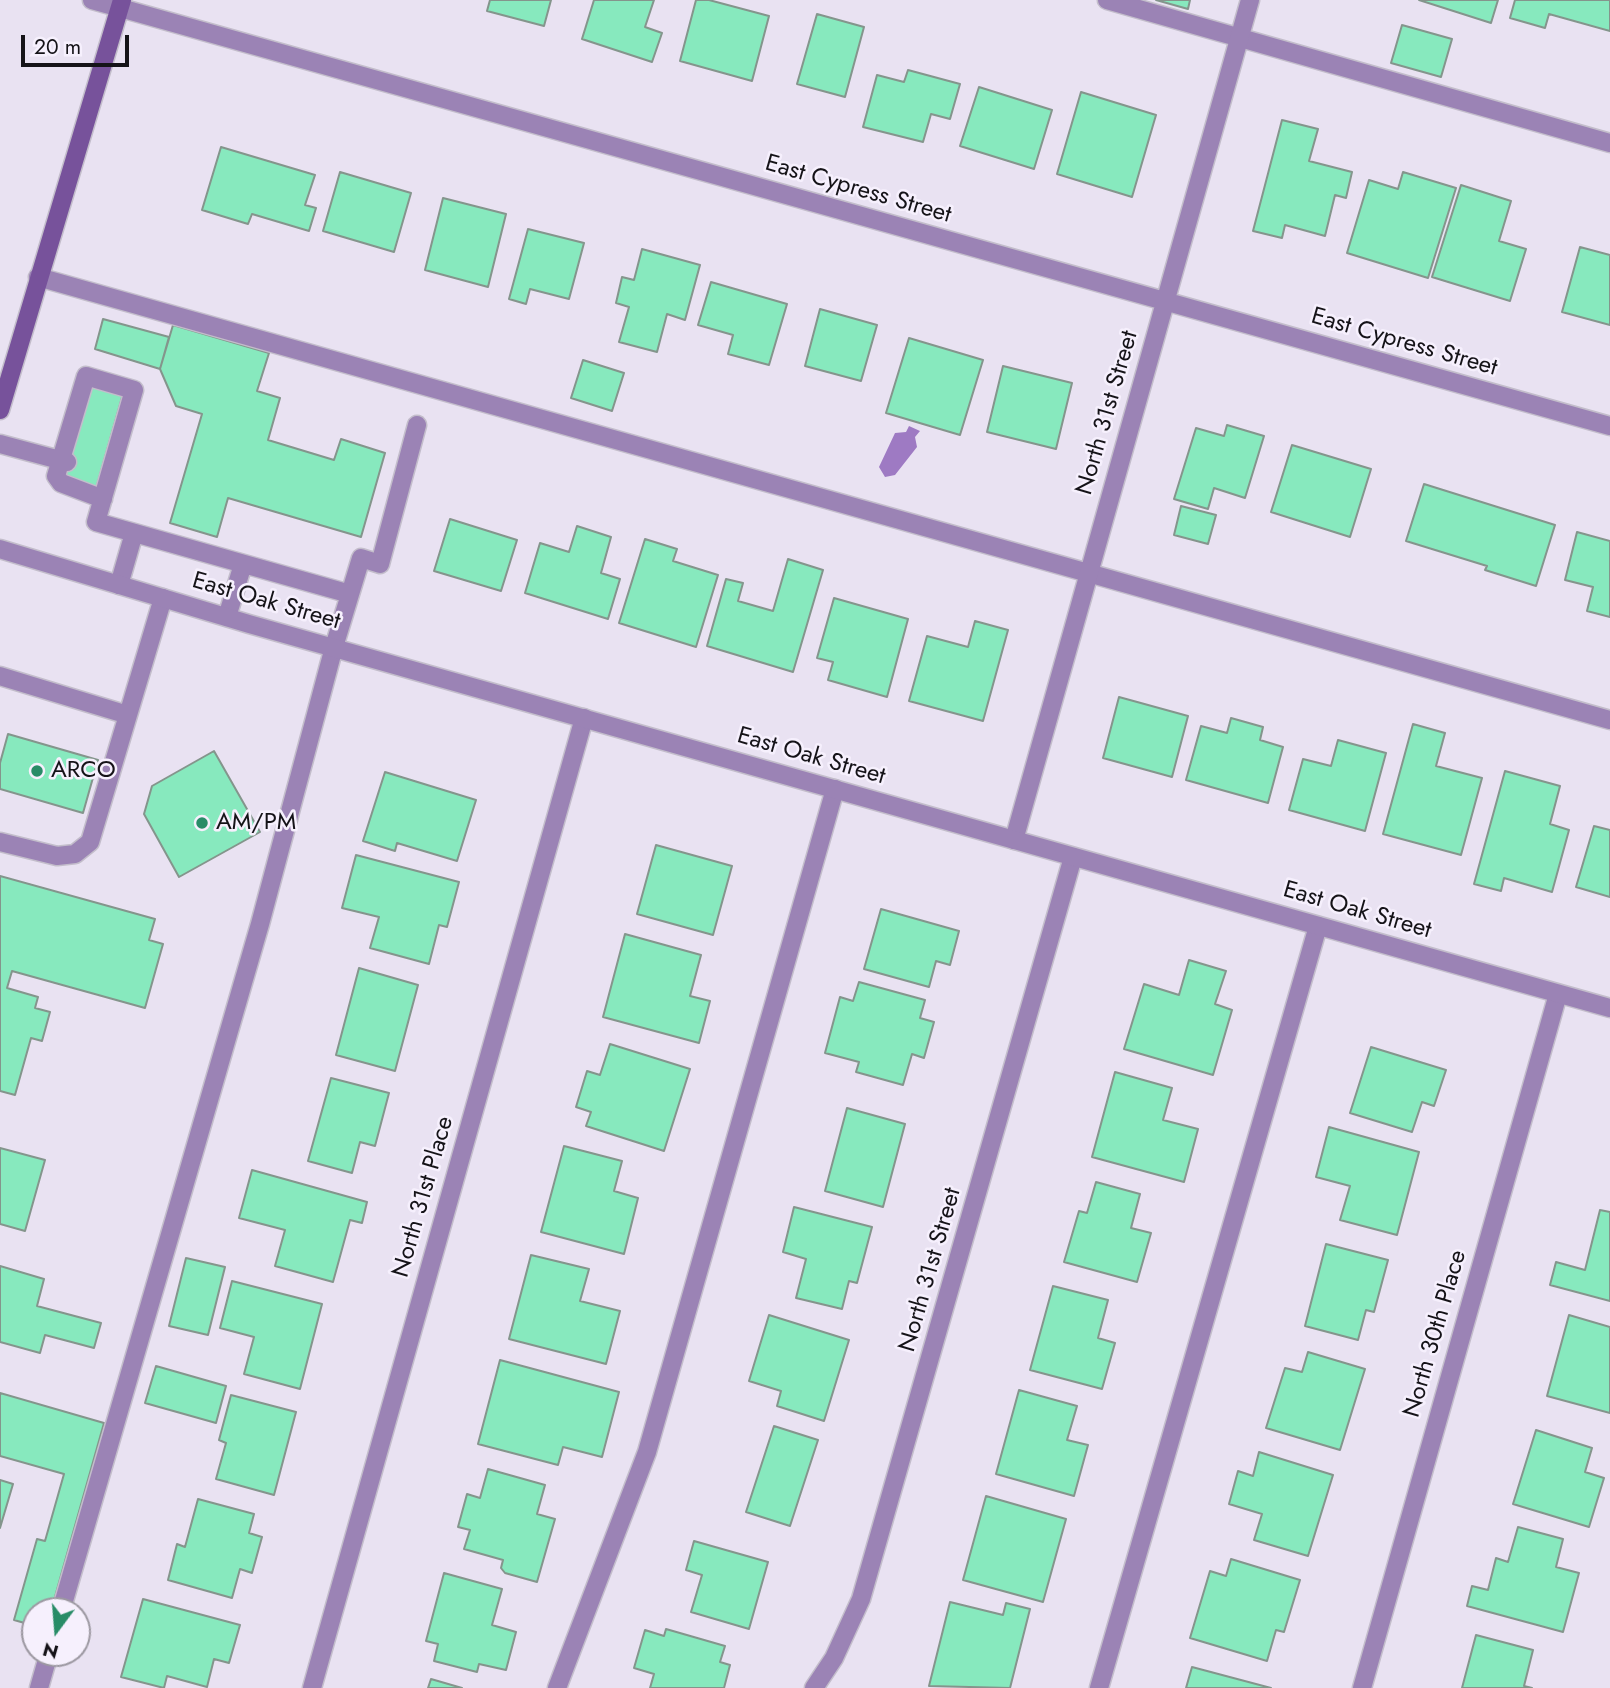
<!DOCTYPE html>
<style>
body{margin:0}
#map{position:relative;width:1610px;height:1688px;overflow:hidden;background:#e9e2f2;font-family:Jost,sans-serif}
canvas{display:block}
.north{position:absolute;left:21px;top:1597px;width:70px;height:70px;box-sizing:border-box;background:#f6f0fd;border:2px solid #9c98a1;border-radius:50%;rotate:196deg;font-size:19px;font-weight:700;line-height:28px;text-align:center;color:#151318}
.north::after{content:'';display:block;margin:auto;width:24px;height:32px;background:#288c67;clip-path:polygon(50% 0,100% 100%,50% 72%,0 100%)}
.scale{position:absolute;left:21px;top:35px;width:108px;height:32px;box-sizing:border-box;border:4px solid #151318;border-top:0;padding-left:9px;font-size:21px;line-height:24px;white-space:nowrap;color:#151318;-webkit-text-stroke:5px #f6f0fd;paint-order:stroke}
</style>
<div id="map">
<canvas width="1610" height="1688"></canvas>
<div class="north">N</div>
<div class="scale">20 m</div>
</div>
<script>
const ctx = document.querySelector('canvas').getContext('2d');
ctx.lineJoin = 'round';
function fillPath(path, color) {
  ctx.fillStyle = color;
  ctx.fill(path, 'evenodd');
}
function toPath(rows) {
  const path = new Path2D();
  for (const r of rows) {
    path.moveTo(r[0], r[1]);
    for (let i = 2; i < r.length; i += 2) path.lineTo(r[i], r[i + 1]);
  }
  return path;
}
function stroke(path, color, width, dash) {
  ctx.strokeStyle = color;
  ctx.lineWidth = width;
  ctx.lineCap = dash ? 'butt' : 'round';
  ctx.setLineDash(dash || []);
  ctx.stroke(path);
}
function write(font, color, halo, rows, align = 'center') {
  ctx.font = font + ' Jost,sans-serif';
  ctx.lineWidth = 5;
  ctx.setLineDash([]);
  ctx.textBaseline = 'middle';
  ctx.strokeStyle = halo;
  ctx.fillStyle = color;
  for (const [text, x, y, turn = 0] of rows) {
    ctx.save();
    ctx.translate(x, y);
    ctx.rotate((+turn || 0) * Math.PI / 180);
    ctx.textAlign = isNaN(turn) ? turn : align;
    if (halo) ctx.strokeText(text, 0, 0);
    ctx.fillText(text, 0, 0);
    ctx.restore();
  }
}
fillPath(toPath([
 [909,426,920,431,915,437,917,447,895,475,885,477,879,467,895,433,906,432]
]), '#9e7ac3');
const building = toPath([
 [490,0,551,0,544,26,487,11,490,0],
 [594,0,654,0,645,27,662,33,652,62,582,39,594,0],
 [696,0,709,0,769,16,752,81,680,61,696,0],
 [1156,0,1190,0,1188,9,1156,0],
 [1419,0,1498,0,1491,23,1419,0],
 [1515,0,1610,0,1610,31,1549,14,1545,28,1510,18,1515,0],
 [817,14,864,27,845,97,797,84,817,14],
 [1402,25,1452,39,1441,77,1391,63,1402,25],
 [908,70,960,84,950,119,931,114,923,142,863,127,877,75,904,82,908,70],
 [979,87,1052,110,1034,169,960,146,979,87],
 [1081,92,1156,115,1132,197,1057,174,1081,92],
 [1282,120,1318,129,1309,161,1352,172,1346,198,1335,195,1325,236,1285,225,1282,238,1253,231,1282,120],
 [221,147,315,175,305,205,316,208,309,231,252,214,248,224,202,210,221,147],
 [340,172,411,193,394,252,323,231,340,172],
 [1403,172,1456,188,1428,278,1347,253,1369,180,1398,189,1403,172],
 [1461,185,1511,201,1499,241,1526,249,1510,301,1432,277,1461,185],
 [443,198,506,214,488,287,425,270,443,198],
 [528,229,584,243,569,299,530,289,526,304,509,299,528,229],
 [1580,247,1610,255,1610,325,1562,312,1580,247],
 [642,249,700,265,685,320,667,314,657,352,619,342,629,307,616,303,622,277,634,280,642,249],
 [711,282,787,304,769,365,728,354,733,335,698,325,711,282],
 [820,309,877,325,861,381,805,366,820,309],
 [103,319,169,337,160,369,95,349,103,319],
 [173,325,269,353,257,391,280,398,268,440,334,460,341,439,385,453,361,537,228,498,217,537,170,523,202,414,176,406,160,369,173,325],
 [909,338,983,360,960,435,886,413,909,338],
 [583,360,624,373,612,411,571,398,583,360],
 [1003,366,1072,383,1056,449,987,432,1003,366],
 [89,384,123,394,96,489,63,480,89,384],
 [1227,425,1264,436,1245,498,1214,488,1208,509,1174,499,1196,428,1224,436,1227,425],
 [1292,445,1371,469,1350,537,1271,512,1292,445],
 [1424,484,1555,525,1536,586,1485,570,1487,566,1406,541,1424,484],
 [1181,506,1216,515,1208,544,1174,535,1181,506],
 [450,519,517,540,501,591,434,571,450,519],
 [577,526,611,537,601,573,620,579,608,619,525,593,540,543,569,552,577,526],
 [1577,532,1610,541,1610,617,1587,611,1593,587,1565,580,1577,532],
 [645,539,677,549,673,561,718,575,696,647,619,623,645,539],
 [788,559,823,570,793,672,707,646,726,579,743,583,738,601,773,611,788,559],
 [834,598,908,619,887,697,828,680,833,662,817,658,834,598],
 [975,621,1008,630,983,721,909,701,927,636,968,647,975,621],
 [1119,697,1188,716,1172,777,1103,758,1119,697],
 [1231,718,1263,727,1260,740,1283,747,1268,803,1186,780,1201,726,1227,733,1231,718],
 [1413,724,1445,733,1436,766,1482,778,1461,855,1383,834,1413,724],
 [8,734,98,760,83,813,0,789,0,763,8,734],
 [1338,740,1386,753,1365,831,1289,810,1303,759,1331,766,1338,740],
 [214,751,260,832,179,877,144,814,152,786,214,751],
 [1505,771,1560,786,1550,824,1569,830,1552,892,1504,878,1501,891,1474,884,1505,771],
 [385,772,476,800,457,861,397,843,395,851,363,841,385,772],
 [1594,826,1610,830,1610,897,1576,887,1594,826],
 [656,845,732,866,713,935,637,914,656,845],
 [356,855,459,882,447,927,439,925,429,964,370,948,379,917,342,908,356,855],
 [0,876,155,919,149,940,163,944,145,1008,12,971,7,988,38,997,35,1008,50,1012,42,1041,31,1038,15,1095,0,1091,0,876],
 [881,909,959,931,950,965,936,961,929,987,864,969,881,909],
 [625,934,701,955,690,996,710,1001,699,1043,603,1017,625,934],
 [1189,960,1226,971,1215,1004,1232,1010,1213,1075,1124,1049,1144,984,1179,995,1189,960],
 [359,968,418,985,395,1071,336,1055,359,968],
 [859,982,925,1000,920,1018,934,1022,924,1058,912,1054,903,1085,856,1072,859,1062,825,1053,840,997,853,1001,859,982],
 [610,1044,690,1069,664,1151,586,1126,591,1112,576,1107,587,1071,600,1075,610,1044],
 [1371,1047,1446,1070,1434,1106,1422,1102,1412,1132,1350,1113,1371,1047],
 [1115,1072,1172,1088,1163,1120,1198,1129,1184,1182,1092,1157,1115,1072],
 [331,1078,389,1093,375,1146,360,1142,352,1173,308,1161,331,1078],
 [847,1108,905,1124,883,1207,825,1191,847,1108],
 [1329,1127,1419,1152,1397,1235,1340,1220,1350,1186,1316,1177,1329,1127],
 [564,1146,622,1161,614,1191,638,1198,624,1254,541,1232,564,1146],
 [0,1148,45,1160,25,1231,0,1224,0,1148],
 [252,1170,367,1202,362,1223,350,1220,333,1282,275,1266,285,1230,239,1218,252,1170],
 [1096,1182,1140,1194,1131,1228,1151,1233,1137,1282,1064,1262,1079,1211,1087,1213,1096,1182],
 [794,1207,872,1227,857,1283,849,1281,842,1309,796,1298,806,1259,783,1252,794,1207],
 [1600,1210,1610,1212,1610,1301,1550,1285,1556,1262,1585,1270,1600,1210],
 [1326,1244,1388,1260,1374,1312,1366,1310,1358,1340,1305,1326,1326,1244],
 [531,1255,589,1269,580,1301,620,1311,606,1364,509,1339,531,1255],
 [186,1258,225,1267,208,1335,169,1326,186,1258],
 [0,1266,44,1279,37,1306,101,1323,94,1348,45,1335,40,1353,0,1342,0,1266],
 [232,1281,322,1304,300,1389,244,1374,254,1337,220,1328,232,1281],
 [1053,1286,1108,1300,1098,1338,1115,1343,1102,1389,1030,1370,1053,1286],
 [769,1315,849,1340,824,1421,777,1406,781,1391,749,1381,769,1315],
 [1569,1315,1610,1327,1610,1413,1547,1396,1569,1315],
 [1308,1352,1365,1369,1340,1450,1266,1428,1285,1368,1302,1372,1308,1352],
 [500,1360,619,1392,602,1457,563,1447,558,1465,478,1444,500,1360],
 [156,1366,226,1386,216,1423,145,1403,156,1366],
 [1019,1390,1077,1406,1067,1440,1088,1445,1074,1496,996,1474,1019,1390],
 [0,1393,104,1423,51,1611,35,1611,35,1626,14,1620,37,1539,45,1541,64,1474,0,1456,0,1393],
 [231,1395,296,1412,274,1495,216,1479,226,1443,219,1440,231,1395],
 [774,1426,818,1440,790,1526,746,1512,774,1426],
 [1536,1430,1592,1448,1585,1472,1604,1478,1589,1527,1513,1504,1536,1430],
 [1259,1452,1333,1475,1308,1556,1254,1540,1262,1514,1229,1504,1238,1471,1253,1476,1259,1452],
 [488,1469,545,1485,537,1514,555,1519,537,1582,505,1573,501,1568,503,1560,464,1549,470,1530,458,1527,467,1494,480,1498,488,1469],
 [0,1480,13,1484,0,1528,0,1480],
 [986,1496,1066,1519,1043,1602,963,1580,986,1496],
 [198,1499,254,1514,249,1533,262,1537,252,1573,240,1569,232,1598,168,1580,177,1544,185,1547,198,1499],
 [1518,1527,1563,1539,1556,1567,1579,1573,1563,1632,1467,1606,1472,1586,1488,1590,1496,1558,1508,1562,1518,1527],
 [694,1541,768,1562,749,1629,691,1612,702,1575,686,1570,694,1541],
 [1231,1559,1300,1580,1284,1632,1276,1630,1267,1661,1190,1638,1210,1571,1226,1576,1231,1559],
 [444,1573,502,1589,492,1625,516,1632,506,1670,479,1664,477,1672,434,1661,438,1644,426,1641,444,1573],
 [143,1599,240,1625,229,1663,214,1659,207,1687,167,1676,164,1688,121,1677,143,1599],
 [950,1602,1003,1615,1006,1603,1030,1609,1010,1688,929,1686,950,1602],
 [666,1629,725,1646,720,1662,730,1665,724,1688,650,1688,654,1674,634,1668,645,1630,664,1636,666,1629],
 [1476,1635,1533,1650,1524,1686,1532,1688,1462,1688,1476,1635],
 [1192,1667,1271,1688,1186,1688,1192,1667],
 [431,1679,462,1688,428,1688,431,1679]
]);
fillPath(building, '#87e9be');
stroke(building, '#84958c', 2);
const service = toPath([
 [1107,0,1610,143],
 [38,277,1610,720],
 [0,444,67,462],
 [103,499,61,483,56,476,86,376,134,390,96,522,350,594],
 [119,585,134,533],
 [227,617,243,564],
 [0,676,128,715],
 [0,842,57,856,75,854,90,842,163,598],
 [61,1611,260,924,334,647,361,558,380,564,417,425],
 [39,1688,49,1653],
 [557,1688,647,1452,835,789],
 [1099,1688,1318,926]
]);
const minor = toPath([
 [92,0,1610,426],
 [1014,840,1250,0],
 [312,1688,584,718],
 [814,1688,834,1658,861,1599,1073,857],
 [1362,1688,1558,994]
]);
const tertiary = toPath([
 [0,549,249,624,1610,1008]
]);
const secondary = toPath([
 [0,410,122,0]
]);
stroke(service, '#c3bdcb', 21);
stroke(minor, '#c3bdcb', 21);
stroke(tertiary, '#c3bdcb', 21);
stroke(secondary, '#c3bdcb', 21);
stroke(service, '#9b83b5', 18);
stroke(minor, '#9b83b5', 18);
stroke(tertiary, '#9b83b5', 18);
stroke(secondary, '#77529b', 18);
for (const [x, y, r, color] of [
 [37,771,7,"#288c67"],
 [202,823,7,"#288c67"]
]) {
  const dot = new Path2D();
  dot.arc(x, y, r, 0, 2 * Math.PI);
  ctx.fillStyle = color;
  ctx.fill(dot);
  stroke(dot, '#f6f0fd', 2.5);
}
write('24px', '#151318', '#f6f0fd', [
 ["East Cypress Street",858,190,16],
 ["East Cypress Street",1404,343,16],
 ["North 31st Street",1108,413,-74],
 ["East Oak Street",266,602,16],
 ["East Oak Street",811,757,16],
 ["East Oak Street",1357,911,16],
 ["North 31st Place",424,1197,-74],
 ["North 31st Street",931,1270,-74],
 ["North 30th Place",1436,1334,-74]
]);
write('24px', '#151318', '#f6f0fd', [
 ["ARCO",51,771],
 ["AM/PM",216,823]
], 'left');
</script>
